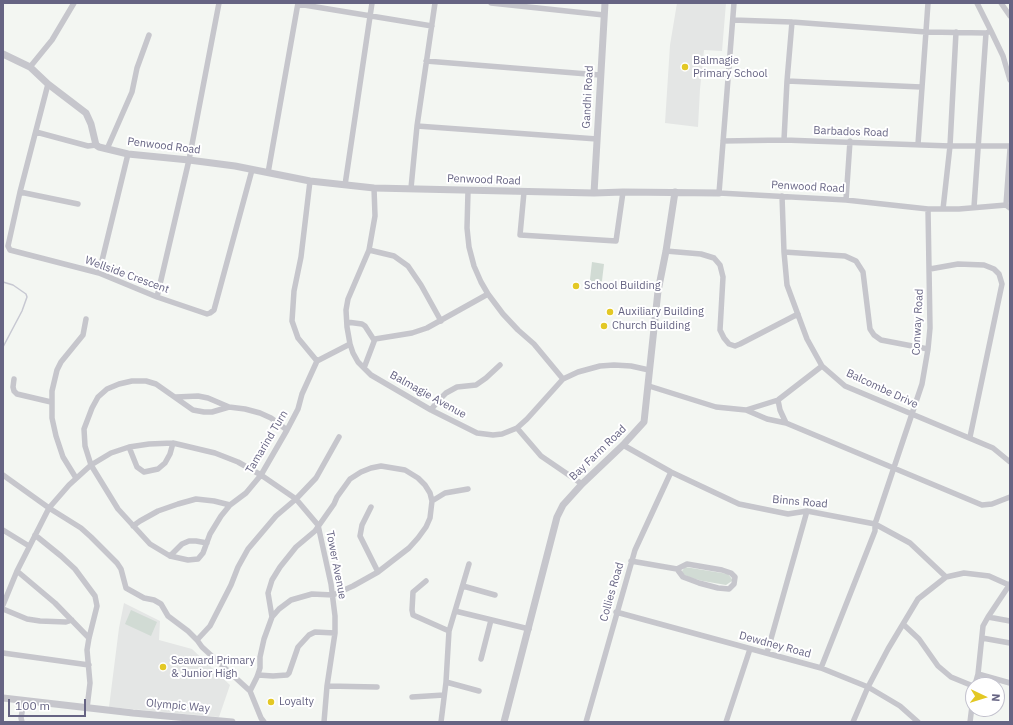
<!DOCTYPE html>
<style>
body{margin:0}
#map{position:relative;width:1013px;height:725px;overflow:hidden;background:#f3f6f2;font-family:"IBM Plex Sans",sans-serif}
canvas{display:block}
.frame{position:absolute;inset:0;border:4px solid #666483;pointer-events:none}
.north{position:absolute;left:965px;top:677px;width:40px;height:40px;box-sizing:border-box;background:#fff;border:1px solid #c2c1cd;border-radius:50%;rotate:94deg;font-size:11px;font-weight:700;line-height:16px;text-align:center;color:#666483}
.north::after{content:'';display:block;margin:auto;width:14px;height:18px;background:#e3c824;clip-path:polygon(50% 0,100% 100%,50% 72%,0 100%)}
.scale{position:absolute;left:8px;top:699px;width:78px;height:18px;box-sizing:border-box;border:2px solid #666483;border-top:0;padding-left:5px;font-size:12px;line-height:14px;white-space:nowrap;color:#666483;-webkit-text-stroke:3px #fff;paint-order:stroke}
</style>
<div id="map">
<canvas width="1013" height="725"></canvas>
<div class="frame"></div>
<div class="north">N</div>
<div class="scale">100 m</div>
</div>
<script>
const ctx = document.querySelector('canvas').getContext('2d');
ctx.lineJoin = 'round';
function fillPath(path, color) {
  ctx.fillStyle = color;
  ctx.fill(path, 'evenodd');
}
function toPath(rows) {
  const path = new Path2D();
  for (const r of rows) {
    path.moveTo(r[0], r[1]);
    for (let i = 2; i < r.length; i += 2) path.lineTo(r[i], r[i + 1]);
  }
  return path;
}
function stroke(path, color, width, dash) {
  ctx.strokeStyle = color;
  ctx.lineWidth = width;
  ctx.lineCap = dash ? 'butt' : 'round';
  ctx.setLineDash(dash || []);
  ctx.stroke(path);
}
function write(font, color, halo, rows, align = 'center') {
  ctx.font = font + ' "IBM Plex Sans",sans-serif';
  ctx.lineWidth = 4;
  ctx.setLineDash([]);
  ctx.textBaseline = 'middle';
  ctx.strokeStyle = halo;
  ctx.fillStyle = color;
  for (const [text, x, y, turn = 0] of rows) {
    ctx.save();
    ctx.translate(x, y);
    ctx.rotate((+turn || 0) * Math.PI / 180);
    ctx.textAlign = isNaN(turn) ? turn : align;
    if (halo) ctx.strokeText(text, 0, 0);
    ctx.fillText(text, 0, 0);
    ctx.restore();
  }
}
fillPath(toPath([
 [677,3,726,3,722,51,704,50,700,89,698,127,665,123,670,45],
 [124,603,160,621,159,640,192,649,230,685,219,717,109,707,119,628]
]), '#e4e6e5');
fillPath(toPath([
 [592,262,604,264,601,289,589,288],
 [685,567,728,574,732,579,732,581,726,585,703,581,691,578,683,574,682,571],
 [131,610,157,622,151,636,125,624]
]), '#d1dbd4');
stroke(toPath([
 [3,282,13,285,26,294,27,297,22,311,3,347]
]), '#c7c8d2', 1.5);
stroke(toPath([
 [491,3,604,15],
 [734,3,719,193,846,200,928,209,959,209,1006,205,1010,208],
 [977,3,991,31],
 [1001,3,1010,16],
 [298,4,432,26],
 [733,20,792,22,926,32,986,33,991,31,1003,56,1010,80],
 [426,61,600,75],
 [30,67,52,40,74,3],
 [787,81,921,87],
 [48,84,20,192,8,246,10,250,99,273,157,297,207,314,210,313,214,310,252,170],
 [417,126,597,139],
 [36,132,88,146,96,145],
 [784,140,787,81,792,22],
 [723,141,784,140,950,146,1010,146],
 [918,144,928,3],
 [107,149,132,92,137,68,149,35],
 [268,173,298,3],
 [310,181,301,257,294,291,292,321,298,338,317,361],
 [345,185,372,3],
 [374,188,375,216,369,250,348,299,346,310,347,327,350,344,353,353,358,362,371,375,431,410,477,433,493,435,502,434,517,428,527,419,563,379,578,372,600,366,614,365,631,366,649,370],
 [411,188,417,126,435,3],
 [468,191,467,228,469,247,474,266,481,282,488,294,503,314,518,330,534,344,563,379],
 [20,192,78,204],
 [524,192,520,235,616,241,623,192],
 [782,196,784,252,787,285,807,339,822,366,845,386,993,448,1010,462],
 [846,200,850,141],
 [1006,205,1010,149],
 [974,207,986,33],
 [943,209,950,146,956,32],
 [369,250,394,256,408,266,421,285,441,321],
 [666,251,701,254,714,258,720,265,723,277,720,330,724,338,729,344,735,346,740,344,798,314],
 [784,252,845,256,856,261,863,272,870,329,874,335,881,340,928,349],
 [930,269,958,264,984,265,994,269,999,274,1002,284,970,437],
 [99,273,128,154],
 [157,297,189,160,219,3],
 [347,322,362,324,365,326,374,340],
 [317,361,350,344],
 [364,368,375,339,412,333,427,328,488,294],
 [14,379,13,387,14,391,17,394,51,402],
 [649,386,716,407,746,410,778,400,822,366],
 [176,397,198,396,208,398,229,407],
 [778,400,780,410,786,423],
 [431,410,437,402,446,393,457,387,476,385,486,378,500,365],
 [746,410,767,419,786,423,982,505,992,504,1010,497],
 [517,428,541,456,582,484],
 [287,430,271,418,260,413,245,409,229,407,212,412,204,412,193,410,156,384,146,381,132,381,119,384,107,389,98,397,92,408,84,429,85,446,91,465,118,509,150,544,170,556,188,560,198,559,203,553,210,534,221,516,230,505,246,493,261,475,287,430,298,409,302,394,317,361],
 [623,445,671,472,739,504,788,514,807,511,875,524,910,543,946,577],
 [129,447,137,467,144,472,158,469,165,463,170,454,173,443],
 [3,475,49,508,81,528,91,537,117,563,121,569,126,588,144,598,154,600,161,604,168,616,188,631,197,640,202,647,250,691,261,718,264,722],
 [76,478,63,457,56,436,52,418,52,391,57,370,61,362,83,335,86,319],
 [432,501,445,493,468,489],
 [371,507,362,525,360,536,378,572],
 [133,526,140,521,158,511,178,504,196,499,214,501,230,505],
 [3,530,29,546],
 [35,535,61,556,75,569,95,596,97,606,89,638,87,650,90,683,87,708],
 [170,556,182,544,189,541,196,541,207,543],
 [631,561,677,569,687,564,722,570,731,573,735,577,734,584,729,589,718,588,699,583,683,577,677,569],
 [17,571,55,603,89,638],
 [426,581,413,592,412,610,413,615,449,631],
 [463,586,495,595],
 [3,605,17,571,49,508,69,485,91,465,111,453,129,447,149,444,173,443,215,453,238,462,261,475,296,499,318,525,331,584,335,616,335,633,327,686,324,722],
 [3,609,27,619,40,621,66,622,72,620],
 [455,611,529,629],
 [616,612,821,668,868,687,900,706,918,722],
 [988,617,1010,621],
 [903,624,919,639,938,666,951,677,973,686],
 [982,638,1010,643],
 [197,640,210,626,231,585,238,567,248,549,276,516,296,499,316,478,339,437],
 [3,653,89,665],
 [767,653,807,511],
 [481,659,491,620],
 [821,668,875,531,875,524,922,384,928,349,930,328,928,209],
 [978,674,1010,683],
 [258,675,273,676,287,675,289,673,298,647,309,635,315,632,335,633],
 [446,682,479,691],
 [975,685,978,674,983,626,988,617,1010,584],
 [327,686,377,687],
 [250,691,257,677,260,668,260,657,264,639,272,617,279,609,291,600,312,594,333,595,353,586,378,572,409,548,418,538,426,527,430,518,432,501,430,493,425,485,418,478,405,470,381,466,371,468,361,472,350,479,337,497,334,504,315,531,296,547,280,567,272,580,268,593,272,617],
 [412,697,444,695],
 [22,722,21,718,24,701],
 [441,722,446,682,449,631,469,564],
 [586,722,635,550,671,472],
 [726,722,750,649],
 [853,722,868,687,888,649,918,599,946,577,964,573,989,576,1009,585],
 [970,722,973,698]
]), '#c6c6cc', 5.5);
stroke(toPath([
 [3,54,30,67,48,84,86,113,91,124,96,145,99,147,128,154,189,160,235,166,310,181,374,188,594,193,623,192,719,193],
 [594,193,605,3],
 [3,698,133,713,232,722],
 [504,722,557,517,563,505,582,484,623,445,644,422,658,291,666,251,675,192]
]), '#c6c6cc', 7);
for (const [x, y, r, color] of [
 [685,67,4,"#e3c824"],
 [576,286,4,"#e3c824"],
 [610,312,4,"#e3c824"],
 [604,326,4,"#e3c824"],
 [163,667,4,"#e3c824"],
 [271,702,4,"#e3c824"]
]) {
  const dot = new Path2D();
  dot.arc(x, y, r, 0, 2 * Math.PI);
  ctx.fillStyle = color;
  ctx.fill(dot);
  stroke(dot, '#fff', 1.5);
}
write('11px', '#666483', '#fff', [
 ["Balmagie",693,61],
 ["Primary School",693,74],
 ["School Building",584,286],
 ["Auxiliary Building",618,312],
 ["Church Building",612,326],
 ["Seaward Primary",171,661],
 ["& Junior High",171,674],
 ["Loyalty",279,702]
], 'left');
write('11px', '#666483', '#fff', [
 ["Gandhi Road",588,97,-87],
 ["Barbados Road",851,132,2],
 ["Penwood Road",164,146,7],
 ["Penwood Road",484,180,2],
 ["Penwood Road",808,187,3],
 ["Wellside Crescent",127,275,20],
 ["Conway Road",918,322,-87],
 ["Balcombe Drive",882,389,25],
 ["Balmagie Avenue",428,395,29],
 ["Tamarind Turn",267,442,-59],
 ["Bay Farm Road",598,453,-44],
 ["Binns Road",800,502,5],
 ["Tower Avenue",336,565,79],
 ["Collies Road",612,592,-74],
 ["Dewdney Road",775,645,15],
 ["Olympic Way",178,706,5]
]);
</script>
